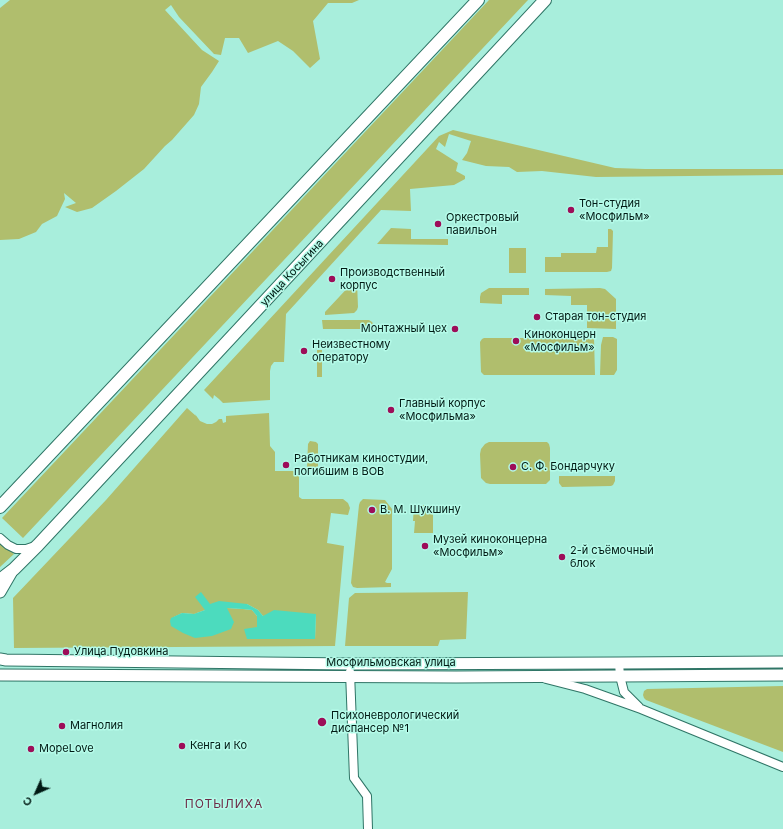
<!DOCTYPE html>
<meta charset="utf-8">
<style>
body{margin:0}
#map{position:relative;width:783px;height:829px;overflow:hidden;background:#a8eedc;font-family:Inter,sans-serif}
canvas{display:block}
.north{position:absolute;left:16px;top:773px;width:40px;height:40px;-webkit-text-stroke:3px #b5fbe9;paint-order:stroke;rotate:225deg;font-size:11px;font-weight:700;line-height:16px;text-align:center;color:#001a14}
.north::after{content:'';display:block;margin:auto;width:14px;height:18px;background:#001a14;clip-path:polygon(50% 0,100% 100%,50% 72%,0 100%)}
</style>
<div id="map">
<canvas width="783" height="829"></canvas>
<div class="north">С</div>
</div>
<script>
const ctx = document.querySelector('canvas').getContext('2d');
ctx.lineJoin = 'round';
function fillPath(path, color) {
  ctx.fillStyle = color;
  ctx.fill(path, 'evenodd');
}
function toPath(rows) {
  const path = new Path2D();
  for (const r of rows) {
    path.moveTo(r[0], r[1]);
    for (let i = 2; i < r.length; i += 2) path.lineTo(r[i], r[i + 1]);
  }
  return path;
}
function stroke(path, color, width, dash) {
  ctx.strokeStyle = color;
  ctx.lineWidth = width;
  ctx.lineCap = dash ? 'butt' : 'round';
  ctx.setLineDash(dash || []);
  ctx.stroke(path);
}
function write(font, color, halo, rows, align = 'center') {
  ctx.font = font + ' Inter,sans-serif';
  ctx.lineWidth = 3;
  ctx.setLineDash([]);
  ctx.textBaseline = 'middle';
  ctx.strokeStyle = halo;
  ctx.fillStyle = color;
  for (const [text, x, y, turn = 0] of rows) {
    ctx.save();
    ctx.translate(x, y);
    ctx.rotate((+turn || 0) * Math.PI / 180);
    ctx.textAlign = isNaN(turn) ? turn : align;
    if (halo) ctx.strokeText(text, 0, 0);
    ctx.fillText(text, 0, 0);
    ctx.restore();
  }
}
fillPath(toPath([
 [10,0,359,0,352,3,328,3,313,21,320,59,310,68,293,51,278,41,248,53,239,38,225,38,221,55,214,54,179,17,171,5,165,10,202,50,219,61,212,72,201,87,199,104,194,115,172,140,165,146,144,169,116,191,92,208,77,212,65,207,76,203,64,193,65,199,57,216,42,224,36,232,19,239,0,240,0,8],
 [489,0,528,0,23,538,2,518],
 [453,130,615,168,645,169,783,169,783,175,596,177,542,171,517,172,509,167,486,166,462,160,467,153,471,141,449,134,445,147,439,142,436,149,458,163,456,171,465,176,465,179,454,185,410,189,411,211,381,210,286,314,284,362,274,362,271,366,270,371,270,400,223,403,219,399,214,395,213,399,204,390,439,136],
 [391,228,411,229,411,239,448,239,448,245,377,244],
 [608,229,611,229,613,231,612,268,611,271,607,272,545,272,545,257,561,257,561,253,596,253,597,247,608,247],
 [509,248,526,248,526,273,509,273],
 [354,281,357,282,358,307,357,310,354,313,325,315,325,312],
 [489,288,529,288,529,295,502,295,502,304,480,303,480,297,481,293],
 [600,288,605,289,616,299,616,329,587,328,587,305,571,305,571,296,545,295,545,289],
 [322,320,369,320,372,322,374,325,374,329,323,329],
 [603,337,613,337,617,339,617,370,614,375,600,375,601,345],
 [484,338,594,338,595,375,484,375,481,372,480,342,482,339],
 [317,350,322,350,322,377,317,377],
 [187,408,196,416,195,414,200,421,207,424,212,424,216,422,219,419,222,419,223,423,226,422,226,416,269,413,270,446,275,452,275,471,299,471,299,497,302,499,343,499,348,503,350,508,348,515,331,513,327,543,344,546,335,646,14,648,13,598,106,500],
 [247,604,258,610,263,616,316,614,315,639,248,639,257,627,257,616,252,610,243,609,227,608,172,618,182,613,194,614,205,610],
 [310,441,316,442,318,444,318,468,314,471,309,470,307,467,308,444],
 [489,442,547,442,549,444,550,448,550,480,546,484,490,484,486,483,481,478,480,454,481,449,485,444],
 [559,476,615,476,615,481,613,485,611,486,562,487,559,483],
 [363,499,385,500,392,509,392,569,385,582,387,583,391,583,391,587,357,588,353,587,351,583,359,505,360,502],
 [414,505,433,505,433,533,414,533,415,521,413,521],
 [0,543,14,554,0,567],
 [468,592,466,639,440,640,438,646,345,646,349,598,355,593],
 [783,686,783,752,646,700,644,698,643,695,644,691,647,689]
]), '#b0be6d');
fillPath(toPath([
 [201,592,210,604,219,601,247,604,258,610,263,616,274,610,316,614,315,639,247,639,244,629,257,627,257,616,252,610,243,609,227,608,234,622,231,629,212,636,195,638,183,633,171,626,170,621,171,618,182,613,194,614,205,610,195,597]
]), '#4cdbbe');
const street = toPath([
 [0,538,8,545,16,549,26,549,35,546],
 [619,663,620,676,624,692,639,707],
 [350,672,354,778,367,796,368,829],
 [546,679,585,689,641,709,783,767]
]);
const secondary = toPath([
 [0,592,11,573],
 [0,659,6,660,350,664,619,663,783,662],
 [0,675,456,677,783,675]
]);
const primary = toPath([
 [0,507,478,0],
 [0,580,14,569,38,545,545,0]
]);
stroke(street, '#2f7566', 10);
stroke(secondary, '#2f7566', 13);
stroke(primary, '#2f7566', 14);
stroke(street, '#fff', 8);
stroke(secondary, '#fff', 11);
stroke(primary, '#fff', 12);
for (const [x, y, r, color] of [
 [571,210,4,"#9d0d59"],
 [438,224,4,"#9d0d59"],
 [332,279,4,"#9d0d59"],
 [537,317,4,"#9d0d59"],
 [455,329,4,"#9d0d59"],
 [516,341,4,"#9d0d59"],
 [304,351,4,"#9d0d59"],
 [391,410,4,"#9d0d59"],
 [286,465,4,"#9d0d59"],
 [513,467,4,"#9d0d59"],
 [372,510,4,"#9d0d59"],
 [425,546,4,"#9d0d59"],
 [562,557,4,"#9d0d59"],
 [66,652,4,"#9d0d59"],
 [322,722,5,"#9d0d59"],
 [62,726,4,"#9d0d59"],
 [182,746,4,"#9d0d59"],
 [31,749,4,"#9d0d59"]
]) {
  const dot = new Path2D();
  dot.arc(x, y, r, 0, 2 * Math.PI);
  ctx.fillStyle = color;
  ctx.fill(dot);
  stroke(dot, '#b5fbe9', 1.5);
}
write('11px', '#001a14', '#b5fbe9', [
 ["Тон-студия",579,204],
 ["«Мосфильм»",579,217],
 ["Оркестровый",446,218],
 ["павильон",446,231],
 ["Производственный",340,273],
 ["корпус",340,286],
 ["Старая тон-студия",545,317],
 ["Монтажный цех",447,329,"right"],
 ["Киноконцерн",524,335],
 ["«Мосфильм»",524,348],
 ["Неизвестному",312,345],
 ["оператору",312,358],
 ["Главный корпус",399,404],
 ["«Мосфильма»",399,417],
 ["Работникам киностудии,",294,459],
 ["погибшим в ВОВ",294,472],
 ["С. Ф. Бондарчуку",521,467],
 ["В. М. Шукшину",380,510],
 ["Музей киноконцерна",433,540],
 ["«Мосфильм»",433,553],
 ["2-й съёмочный",570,551],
 ["блок",570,564],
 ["Улица Пудовкина",74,652],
 ["Психоневрологический",331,716],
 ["диспансер №1",331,729],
 ["Магнолия",70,726],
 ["Кенга и Ко",190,746],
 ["МореLove",39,749]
], 'left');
write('11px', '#001a14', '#b5fbe9', [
 ["улица Косыгина",292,273,-47],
 ["Мосфильмовская улица",391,663]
]);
ctx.letterSpacing = '1px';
write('12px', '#6d2a46', '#b5fbe9', [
 ["ПОТЫЛИХА",224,804]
]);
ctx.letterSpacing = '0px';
</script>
